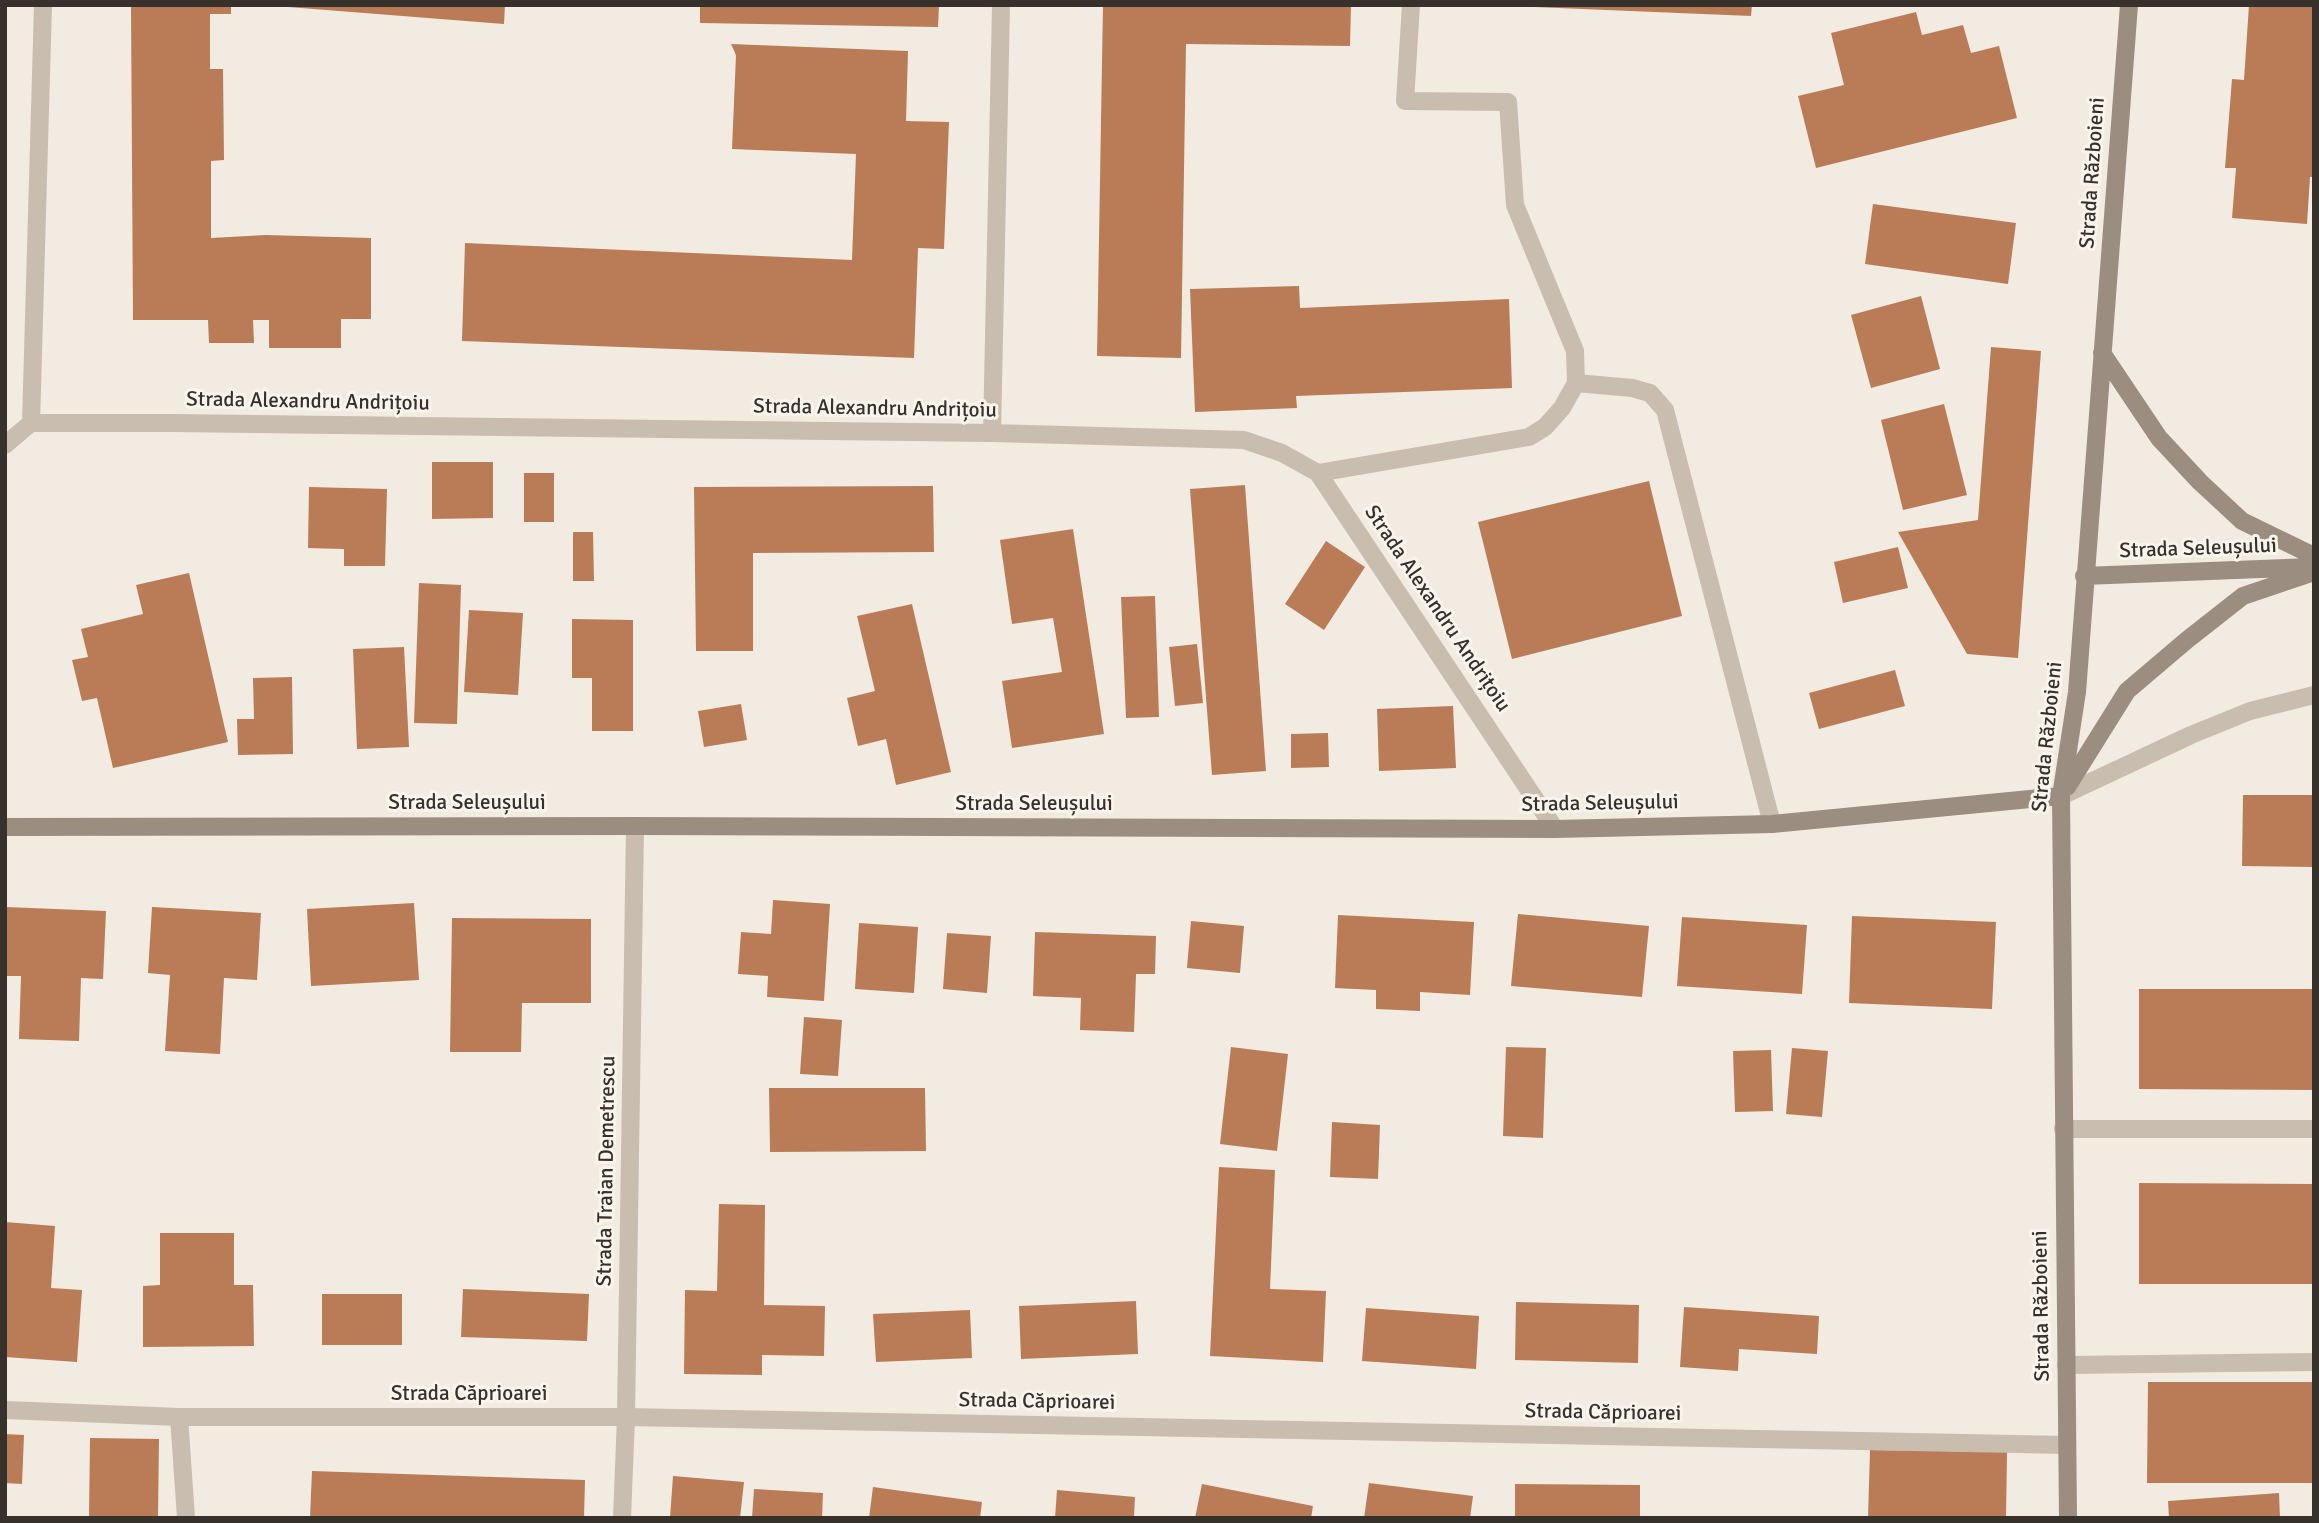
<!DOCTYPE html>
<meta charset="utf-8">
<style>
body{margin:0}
#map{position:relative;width:2319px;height:1523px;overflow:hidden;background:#f1ebe1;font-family:Signika,sans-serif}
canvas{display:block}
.frame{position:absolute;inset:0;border:7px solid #37312b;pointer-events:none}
</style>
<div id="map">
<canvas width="2319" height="1523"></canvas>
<div class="frame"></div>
</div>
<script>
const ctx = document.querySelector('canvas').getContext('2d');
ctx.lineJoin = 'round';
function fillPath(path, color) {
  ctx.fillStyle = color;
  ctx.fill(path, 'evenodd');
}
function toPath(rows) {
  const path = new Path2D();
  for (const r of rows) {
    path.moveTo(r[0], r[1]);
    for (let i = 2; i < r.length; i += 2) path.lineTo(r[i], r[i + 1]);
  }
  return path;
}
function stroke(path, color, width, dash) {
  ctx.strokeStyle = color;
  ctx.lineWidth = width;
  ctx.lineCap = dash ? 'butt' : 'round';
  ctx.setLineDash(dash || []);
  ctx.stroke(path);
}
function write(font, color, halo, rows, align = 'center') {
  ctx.font = font + ' Signika,sans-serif';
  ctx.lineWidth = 6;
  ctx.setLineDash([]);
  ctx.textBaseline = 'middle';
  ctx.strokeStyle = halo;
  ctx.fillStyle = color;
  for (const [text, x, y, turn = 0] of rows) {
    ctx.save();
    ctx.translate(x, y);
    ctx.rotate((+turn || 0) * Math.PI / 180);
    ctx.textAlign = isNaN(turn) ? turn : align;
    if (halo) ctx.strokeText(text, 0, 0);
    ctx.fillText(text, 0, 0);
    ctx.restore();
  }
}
fillPath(toPath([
 [131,5,231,5,231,14,210,14,210,69,223,69,224,160,211,161,211,238,266,235,371,238,371,319,341,319,341,348,269,348,269,320,253,320,254,343,209,343,208,320,133,320],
 [288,5,505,5,504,24,288,7],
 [700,5,939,5,938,27,700,23],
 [1103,5,1351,5,1350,46,1186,44,1181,358,1097,356],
 [1534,5,1752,5,1751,16,1534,7],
 [2249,5,2314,5,2314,177,2310,177,2307,224,2232,218,2236,168,2225,168,2232,79,2244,80],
 [1916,12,1922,35,1963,25,1971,53,1999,46,2017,118,1816,168,1798,96,1844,85,1831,33],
 [731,44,908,51,906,121,949,122,944,249,918,248,914,358,462,341,465,243,852,260,856,154,732,149,736,55],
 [1873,204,2016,223,2008,284,1865,264],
 [1299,286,1300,308,1509,299,1512,388,1296,396,1297,408,1195,412,1190,289],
 [1921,296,1940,369,1871,388,1851,315],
 [1991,347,2041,351,2018,658,1967,654,1898,532,1978,520],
 [1944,404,1967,495,1903,510,1881,420],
 [432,462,493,462,493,518,432,519],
 [524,473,554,473,554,522,524,522],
 [1649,481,1682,616,1512,659,1478,522],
 [1245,485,1266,771,1212,775,1190,489],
 [933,486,934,552,753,553,753,651,696,651,694,487],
 [309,487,387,489,385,566,344,566,344,549,308,548],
 [1073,529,1104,734,1012,748,1002,681,1062,672,1053,618,1012,624,1000,540],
 [573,532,593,532,594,581,573,581],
 [1326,541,1365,567,1324,630,1285,604],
 [1898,547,1908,588,1843,603,1834,562],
 [189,573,228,742,113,768,97,698,82,701,72,660,88,657,81,629,143,614,136,585],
 [419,583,461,585,457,724,414,723],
 [1155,596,1159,717,1126,718,1121,597],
 [912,604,951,772,896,785,886,739,858,746,847,698,875,691,857,616],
 [469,610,523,613,518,695,464,692],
 [572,619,633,620,633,731,592,731,592,678,572,678],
 [1197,644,1203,703,1175,706,1169,647],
 [404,647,409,747,357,749,353,649],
 [1895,670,1905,706,1819,729,1809,693],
 [292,677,293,754,238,755,237,719,254,719,253,678],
 [741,704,747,740,704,747,698,711],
 [1453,706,1456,768,1379,771,1377,709],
 [1328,733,1329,767,1291,768,1291,734],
 [2243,795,2314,795,2314,867,2242,866],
 [773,900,830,904,824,1001,767,997,768,976,738,974,741,932,771,934],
 [414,903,419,980,311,986,307,909],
 [5,907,106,911,103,979,81,978,79,1041,19,1039,21,976,5,976],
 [152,907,261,913,257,980,224,978,220,1054,165,1051,170,975,148,973],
 [1518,914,1649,926,1642,997,1511,986],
 [1338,915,1474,922,1470,995,1420,992,1420,1011,1376,1009,1376,990,1335,988],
 [1852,916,1996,922,1992,1009,1849,1003],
 [1682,917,1807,925,1802,994,1677,986],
 [452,918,591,919,591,1003,522,1003,521,1052,450,1052],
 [1191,921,1244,926,1240,973,1187,968],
 [859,923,918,927,914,993,855,989],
 [1035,932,1156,936,1155,974,1136,974,1134,1032,1080,1030,1081,998,1033,996],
 [947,933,991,936,987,993,943,989],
 [2139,989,2314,989,2314,1090,2139,1089],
 [804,1017,842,1020,838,1076,800,1074],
 [1231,1047,1288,1054,1277,1151,1220,1144],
 [1506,1047,1546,1048,1543,1138,1503,1136],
 [1792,1048,1828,1051,1822,1117,1786,1114],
 [1771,1050,1773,1111,1735,1112,1733,1051],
 [769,1088,925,1088,926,1151,770,1152],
 [1332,1122,1380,1125,1378,1179,1330,1177],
 [1219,1167,1275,1170,1270,1289,1326,1291,1323,1362,1210,1356],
 [2139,1183,2314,1184,2314,1284,2139,1284],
 [719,1204,765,1205,764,1305,825,1306,824,1356,762,1355,762,1375,684,1374,685,1290,717,1291],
 [5,1222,55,1226,51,1288,82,1290,77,1362,5,1357],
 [160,1233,234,1233,234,1285,253,1285,254,1346,143,1347,143,1286,160,1285],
 [463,1289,589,1294,587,1341,461,1337],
 [322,1294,402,1294,402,1345,322,1345],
 [1136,1301,1138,1354,1021,1359,1019,1306],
 [1516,1302,1639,1305,1638,1363,1515,1360],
 [1684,1307,1819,1316,1817,1354,1739,1349,1738,1371,1680,1367],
 [1366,1308,1479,1316,1476,1369,1362,1361],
 [970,1310,972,1358,876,1362,873,1314],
 [2148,1382,2314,1382,2314,1483,2147,1483],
 [5,1434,24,1435,22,1484,5,1483],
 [90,1438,159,1439,158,1518,89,1518],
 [1870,1450,2007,1452,2006,1518,1868,1518],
 [312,1471,585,1480,584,1518,310,1518],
 [673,1476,744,1482,740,1518,670,1518],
 [1369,1483,1473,1496,1470,1518,1364,1518],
 [1202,1484,1313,1506,1311,1518,1195,1518],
 [1515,1484,1640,1485,1640,1518,1515,1518],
 [873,1487,982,1502,980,1518,869,1518],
 [754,1489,823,1493,822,1518,752,1518],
 [1057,1490,1135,1497,1134,1518,1055,1518],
 [2279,1493,2280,1518,2169,1518,2168,1501]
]), '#b97c57');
stroke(toPath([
 [1576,383,1632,388,1650,393,1665,410,1772,824]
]), '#c8bdae', 18);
stroke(toPath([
 [31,423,43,5],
 [992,433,1001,5],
 [5,445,31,423,172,423,992,433,1244,440,1282,453,1318,473,1555,829],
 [1318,473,1529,437,1545,427,1562,408,1576,383,1575,351,1515,205,1508,102,1405,101,1411,5],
 [2061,796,2191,735,2250,711,2314,695],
 [2063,1129,2314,1129],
 [2066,1365,2314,1362],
 [5,1410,179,1417,626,1417,2067,1445],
 [179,1417,186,1518],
 [622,1518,626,1417,635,826]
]), '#c8bdae', 18);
stroke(toPath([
 [2102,353,2159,438,2200,482,2242,521,2314,556],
 [2084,576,2311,567],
 [2067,787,2127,691,2187,640,2243,596,2314,572],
 [5,827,635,826,1555,829,1772,824,2061,796],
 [2068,1518,2061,796,2077,692,2129,5]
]), '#9b8d7f', 18);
write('21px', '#37312b', '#f9f5ed', [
 ["Strada Războieni",2093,173,-86],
 ["Strada Alexandru Andrițoiu",308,402,1],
 ["Strada Alexandru Andrițoiu",875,409,1],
 ["Strada Seleușului",2198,549,-2],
 ["Strada Alexandru Andrițoiu",1437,609,56],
 ["Strada Războieni",2048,737,-84],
 ["Strada Seleușului",467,803],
 ["Strada Seleușului",1034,804],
 ["Strada Seleușului",1600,804,-1],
 ["Strada Traian Demetrescu",607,1171,-89],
 ["Strada Războieni",2042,1306,-91],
 ["Strada Căprioarei",469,1394],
 ["Strada Căprioarei",1037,1402,1],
 ["Strada Căprioarei",1603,1413,1]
]);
</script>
